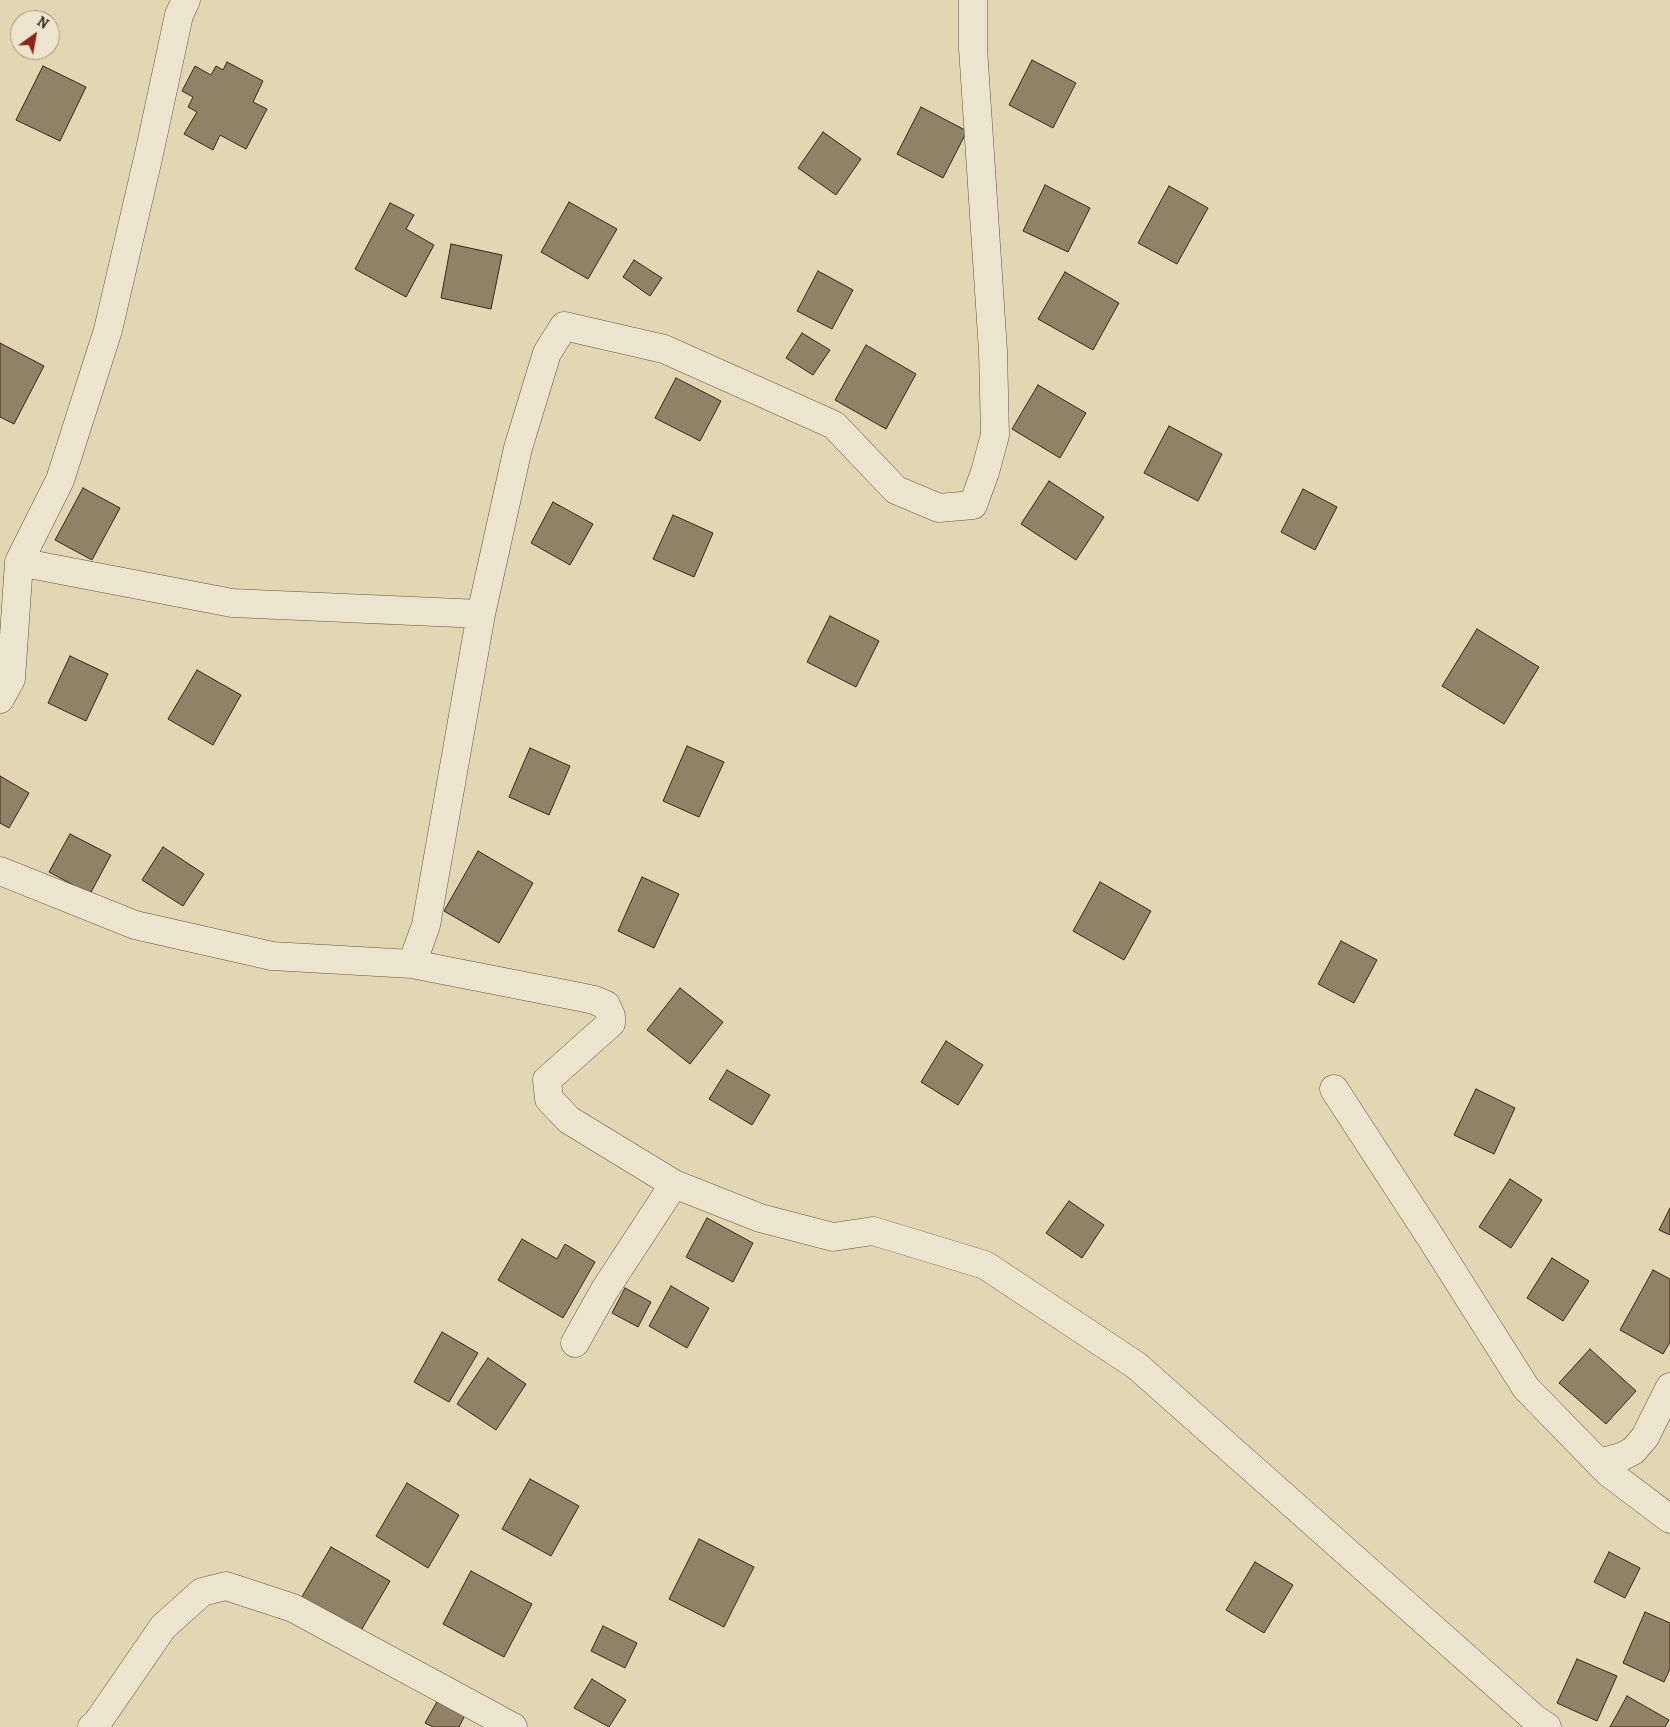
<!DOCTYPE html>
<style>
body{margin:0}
#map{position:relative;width:1670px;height:1727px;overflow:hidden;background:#e2d6b3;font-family:Alegreya,serif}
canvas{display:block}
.north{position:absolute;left:10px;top:10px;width:50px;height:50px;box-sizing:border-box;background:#ece4ce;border:1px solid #a49885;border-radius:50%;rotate:32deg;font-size:14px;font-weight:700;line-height:20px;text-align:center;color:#382718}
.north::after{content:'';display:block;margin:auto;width:18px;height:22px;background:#8f2418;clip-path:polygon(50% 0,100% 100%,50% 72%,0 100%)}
</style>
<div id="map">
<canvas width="1670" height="1727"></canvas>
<div class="north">N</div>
</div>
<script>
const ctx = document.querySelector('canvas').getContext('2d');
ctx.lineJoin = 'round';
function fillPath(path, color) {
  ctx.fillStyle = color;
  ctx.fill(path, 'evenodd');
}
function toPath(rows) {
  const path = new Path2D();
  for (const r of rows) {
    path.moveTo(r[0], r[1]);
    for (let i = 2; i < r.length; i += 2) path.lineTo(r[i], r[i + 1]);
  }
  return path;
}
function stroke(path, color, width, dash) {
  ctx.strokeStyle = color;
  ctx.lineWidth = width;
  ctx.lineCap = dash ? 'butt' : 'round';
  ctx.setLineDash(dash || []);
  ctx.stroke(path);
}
const building = toPath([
 [1032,60,1076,83,1053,128,1009,105,1032,60],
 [227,62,263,81,253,102,267,109,246,149,220,135,213,150,184,134,197,112,188,107,193,97,182,91,195,66,211,75,216,66,223,70,227,62],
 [43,66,86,87,60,141,16,120,43,66],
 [921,107,967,131,943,178,897,154,921,107],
 [823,132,861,159,836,195,798,168,823,132],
 [1045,185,1090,208,1068,252,1023,231,1045,185],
 [1169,186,1208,208,1177,264,1138,243,1169,186],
 [569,202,617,229,588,279,541,252,569,202],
 [390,203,414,215,406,229,434,245,406,297,355,269,390,203],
 [451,244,502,255,491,309,441,298,451,244],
 [634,260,662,278,650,296,623,277,634,260],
 [818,271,853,290,832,329,797,311,818,271],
 [1065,272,1119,303,1093,350,1038,319,1065,272],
 [802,333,830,350,813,375,786,358,802,333],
 [0,343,44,366,14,424,0,417,0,343],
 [866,345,916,374,886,429,835,400,866,345],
 [676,378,721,401,700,441,655,418,676,378],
 [1038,385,1086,413,1060,458,1012,429,1038,385],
 [1169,426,1222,454,1198,501,1144,473,1169,426],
 [1049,481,1104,517,1076,560,1021,524,1049,481],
 [83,488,120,508,92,560,55,540,83,488],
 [1303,489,1337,507,1315,550,1281,532,1303,489],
 [553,502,593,524,570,565,531,543,553,502],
 [673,515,713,533,694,577,653,559,673,515],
 [830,616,879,641,856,687,807,662,830,616],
 [1477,629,1539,667,1504,724,1442,686,1477,629],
 [70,656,108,674,86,721,48,703,70,656],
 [197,670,241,695,213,745,168,719,197,670],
 [687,746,724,762,699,817,663,801,687,746],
 [530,748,570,766,549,815,509,797,530,748],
 [0,776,29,793,9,828,0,823,0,776],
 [70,834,111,855,90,894,49,872,70,834],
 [163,847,204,874,183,906,142,880,163,847],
 [478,851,533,883,499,943,444,911,478,851],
 [642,877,679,894,654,948,618,931,642,877],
 [1100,882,1151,911,1124,960,1073,931,1100,882],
 [1341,941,1377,960,1354,1003,1318,984,1341,941],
 [680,988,723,1022,690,1064,647,1030,680,988],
 [946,1041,983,1065,958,1105,921,1082,946,1041],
 [727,1070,770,1095,752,1125,709,1099,727,1070],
 [1476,1089,1515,1108,1494,1154,1454,1135,1476,1089],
 [1510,1179,1542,1200,1511,1248,1479,1227,1510,1179],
 [1069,1201,1104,1225,1082,1258,1046,1233,1069,1201],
 [1670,1208,1670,1235,1659,1230,1670,1208],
 [707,1218,753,1243,733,1282,686,1257,707,1218],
 [522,1239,557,1259,565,1244,595,1262,563,1318,498,1280,522,1239],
 [1552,1258,1589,1281,1563,1321,1527,1298,1552,1258],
 [1653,1270,1670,1279,1670,1342,1663,1354,1620,1330,1653,1270],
 [671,1286,709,1308,687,1348,649,1326,671,1286],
 [625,1288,651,1302,638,1327,612,1313,625,1288],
 [442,1332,478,1353,449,1402,414,1382,442,1332],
 [1590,1349,1636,1391,1606,1424,1559,1383,1590,1349],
 [488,1358,526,1384,496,1430,457,1404,488,1358],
 [530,1479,579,1506,551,1556,502,1529,530,1479],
 [407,1483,459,1515,428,1568,376,1536,407,1483],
 [699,1539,754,1567,724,1627,669,1599,699,1539],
 [331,1547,390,1581,359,1634,300,1600,331,1547],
 [1609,1552,1640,1568,1625,1598,1594,1582,1609,1552],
 [1255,1562,1293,1585,1264,1633,1226,1610,1255,1562],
 [471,1571,532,1604,504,1657,443,1624,471,1571],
 [1645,1612,1670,1623,1670,1669,1664,1682,1623,1663,1645,1612],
 [603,1626,637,1643,625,1668,591,1651,603,1626],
 [1577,1659,1617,1676,1597,1721,1557,1703,1577,1659],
 [592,1679,626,1700,609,1727,574,1708,592,1679],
 [1627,1696,1669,1720,1665,1727,1610,1727,1627,1696],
 [438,1700,465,1715,459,1727,433,1727,425,1723,438,1700]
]);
fillPath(building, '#908269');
stroke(building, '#382718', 1);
const street = toPath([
 [19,562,232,603,481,614],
 [0,699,11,679,19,562,60,480,108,330,149,154,179,15,186,0],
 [0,871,135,925,272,956,412,964,580,997,594,1000,606,1005,611,1016,611,1023,547,1080,549,1099,569,1120,674,1184,760,1218,833,1237,873,1231,985,1265,1137,1366,1535,1719,1547,1727],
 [412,964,426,925,481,614,518,448,547,353,564,326,664,349,834,425,896,490,939,508,973,505,985,472,995,435,993,351,973,48,973,0],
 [1334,1089,1431,1238,1526,1388,1600,1464,1606,1461,1621,1457,1633,1451,1645,1437,1670,1387],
 [575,1343,604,1291,674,1184],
 [1600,1464,1609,1473,1670,1519],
 [92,1727,97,1723,163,1627,202,1592,226,1586,293,1608,513,1727]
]);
stroke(street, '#62533f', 29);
stroke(street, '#ece4ce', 28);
</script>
